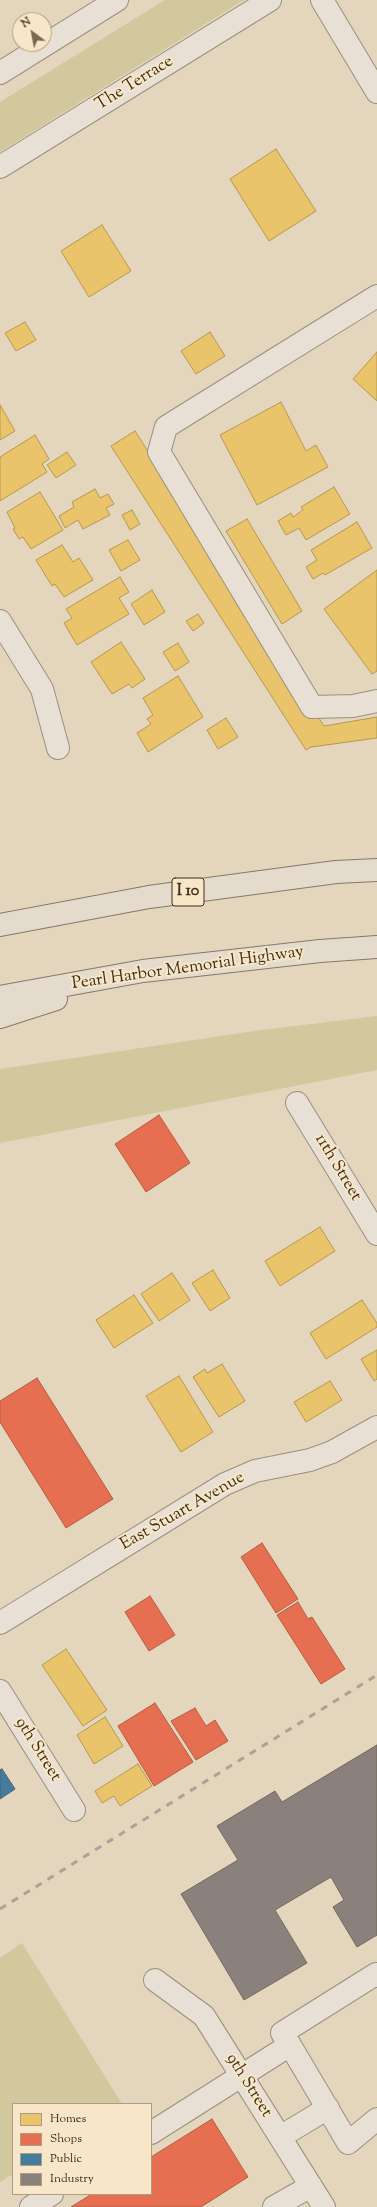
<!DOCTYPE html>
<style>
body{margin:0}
#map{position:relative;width:377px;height:2207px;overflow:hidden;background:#e4d5bd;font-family:"Sorts Mill Goudy",serif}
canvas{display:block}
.legend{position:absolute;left:12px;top:2103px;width:140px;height:92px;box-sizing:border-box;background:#f8e6c9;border:1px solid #ae9d82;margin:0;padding:5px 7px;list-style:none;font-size:12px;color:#402f17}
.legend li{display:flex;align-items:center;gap:8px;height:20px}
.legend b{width:20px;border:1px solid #ae9d82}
.north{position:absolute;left:12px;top:12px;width:40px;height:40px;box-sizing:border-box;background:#f8e6c9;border:1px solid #ae9d82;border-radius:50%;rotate:328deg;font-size:11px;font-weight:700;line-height:16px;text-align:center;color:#402f17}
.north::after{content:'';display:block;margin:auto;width:14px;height:18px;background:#796951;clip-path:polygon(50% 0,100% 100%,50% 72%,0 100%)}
</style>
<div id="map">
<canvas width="377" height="2207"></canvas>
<ul class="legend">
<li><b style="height:11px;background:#e9c46a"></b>Homes</li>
<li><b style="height:11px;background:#e76f51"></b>Shops</li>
<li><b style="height:11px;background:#457b9d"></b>Public</li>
<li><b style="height:11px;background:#8a817c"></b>Industry</li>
</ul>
<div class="north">N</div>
</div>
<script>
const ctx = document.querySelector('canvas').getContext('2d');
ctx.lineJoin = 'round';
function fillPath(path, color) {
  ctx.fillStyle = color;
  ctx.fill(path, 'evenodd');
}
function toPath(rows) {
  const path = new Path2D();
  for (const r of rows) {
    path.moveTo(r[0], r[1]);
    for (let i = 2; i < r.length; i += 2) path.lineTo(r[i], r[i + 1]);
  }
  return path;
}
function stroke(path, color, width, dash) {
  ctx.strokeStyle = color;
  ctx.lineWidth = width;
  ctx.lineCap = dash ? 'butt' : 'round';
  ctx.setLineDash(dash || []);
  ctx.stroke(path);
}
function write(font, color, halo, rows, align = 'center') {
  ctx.font = font + ' "Sorts Mill Goudy",serif';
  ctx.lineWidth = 4;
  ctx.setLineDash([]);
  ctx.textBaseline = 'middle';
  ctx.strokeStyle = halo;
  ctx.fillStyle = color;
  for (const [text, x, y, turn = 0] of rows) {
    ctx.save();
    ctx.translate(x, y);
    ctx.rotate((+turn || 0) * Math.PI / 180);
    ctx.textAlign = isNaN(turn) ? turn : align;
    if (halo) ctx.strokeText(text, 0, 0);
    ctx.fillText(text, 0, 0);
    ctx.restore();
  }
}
fillPath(toPath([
 [165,0,244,0,0,152,0,102],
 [377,1016,377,1070,0,1143,0,1069,254,1031],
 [22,1943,122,2104,13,2104,13,2174,0,2182,0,1958]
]), '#d1c89e');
const homes = toPath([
 [276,149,316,211,269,241,230,179,276,149],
 [102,225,131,271,89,297,61,251,102,225],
 [25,322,36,340,16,351,5,333,25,322],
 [210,332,225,356,196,374,181,351,210,332],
 [377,352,377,401,353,379,377,352],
 [281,402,306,451,316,445,328,467,257,505,220,435,281,402],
 [0,405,15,431,0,440,0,405],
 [135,431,324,726,377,717,377,738,311,747,306,750,111,446,135,431],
 [35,435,49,459,42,464,47,472,0,501,0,457,35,435],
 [67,452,76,465,56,478,47,465,67,452],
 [334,487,350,514,306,540,299,528,286,535,278,521,291,513,293,517,303,510,301,507,334,487],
 [95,489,100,498,108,494,114,504,106,508,110,515,83,529,78,520,65,528,59,516,74,507,72,502,95,489],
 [40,492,63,530,31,549,23,537,19,539,13,529,15,528,7,512,40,492],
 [132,510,140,524,130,530,122,515,132,510],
 [247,519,302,611,282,624,226,531,247,519],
 [357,522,372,548,325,575,323,573,313,579,306,567,317,560,311,550,357,522],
 [128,540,140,560,121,571,109,550,128,540],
 [62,545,73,562,79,558,93,580,64,597,55,584,52,586,36,560,62,545],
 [377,570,377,671,372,674,324,609,377,570],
 [120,577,129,592,119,598,129,614,77,645,64,623,72,618,66,609,120,577],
 [152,590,165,612,144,625,131,604,152,590],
 [198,614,204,623,193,631,186,621,198,614],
 [121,642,145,679,132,688,129,684,112,694,91,662,121,642],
 [178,643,189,662,175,671,163,652,178,643],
 [178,676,203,717,148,752,137,733,151,724,147,719,153,715,143,698,178,676],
 [226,718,238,737,218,749,207,730,226,718],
 [320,1227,335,1251,280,1286,265,1261,320,1227],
 [213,1270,230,1298,210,1311,192,1283,213,1270],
 [172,1273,190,1300,159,1321,141,1294,172,1273],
 [134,1295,153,1323,114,1348,96,1320,134,1295],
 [362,1300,377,1323,377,1327,326,1359,310,1333,362,1300],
 [377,1350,377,1379,374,1381,361,1359,377,1350],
 [222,1364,245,1401,219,1417,193,1377,205,1369,207,1373,222,1364],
 [179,1376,213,1432,181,1452,146,1396,179,1376],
 [330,1381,342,1400,306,1422,294,1402,330,1381],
 [66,1649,107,1710,83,1726,42,1665,66,1649],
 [105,1717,123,1746,94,1764,77,1735,105,1717],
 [138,1764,152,1786,120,1806,114,1796,102,1803,95,1791,138,1764]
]);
fillPath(homes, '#e9c46a');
stroke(homes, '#b69751', 1);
const shops = toPath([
 [159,1115,190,1163,146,1192,115,1144,159,1115],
 [37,1378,113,1499,66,1528,0,1422,0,1401,37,1378],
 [262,1543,298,1599,276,1613,241,1557,262,1543],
 [150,1596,175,1635,149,1651,125,1612,150,1596],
 [298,1602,308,1619,312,1617,345,1669,321,1684,277,1615,298,1602],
 [155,1703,193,1762,154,1786,118,1726,155,1703],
 [195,1708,206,1726,215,1720,228,1741,196,1760,171,1721,195,1708],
 [212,2119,248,2177,201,2207,71,2207,92,2194,151,2194,151,2157,212,2119]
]);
fillPath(shops, '#e76f51');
stroke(shops, '#b55c40', 1);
const public = toPath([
 [2,1769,15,1789,0,1799,0,1770,2,1769]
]);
fillPath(public, '#457b9d');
stroke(public, '#446475', 1);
const industry = toPath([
 [377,1745,377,1935,357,1947,333,1907,344,1900,331,1877,275,1910,307,1963,244,2000,181,1894,238,1860,217,1826,275,1791,282,1802,377,1745]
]);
fillPath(industry, '#8a817c');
stroke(industry, '#74685e', 1);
const minor = toPath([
 [322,0,377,92],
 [0,73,117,0],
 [0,167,270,0],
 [377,296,166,427,159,452,312,707,353,706,377,701],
 [0,621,42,689,58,748],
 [297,1103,377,1234],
 [0,1623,225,1484,255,1471,310,1460,332,1452,377,1427],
 [0,1691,74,1810],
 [155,1980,204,2016,324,2207],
 [290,2045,282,2033,376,1974,377,1976],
 [151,2133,290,2045,348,2143,377,2119],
 [280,2137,328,2108],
 [31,2207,52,2194],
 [274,2207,311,2186]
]);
const highway = toPath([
 [0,925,149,897,336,872,377,870],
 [0,997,143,971,320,951,377,947],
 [0,1017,56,999]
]);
stroke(minor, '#9a8f7f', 24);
stroke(highway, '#837969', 24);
stroke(minor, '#e8e0d4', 22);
stroke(highway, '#e4dbcd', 22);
stroke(toPath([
 [0,1909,377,1675]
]), '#aaa397', 3, [7, 7]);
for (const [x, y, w] of [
 [188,892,32]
]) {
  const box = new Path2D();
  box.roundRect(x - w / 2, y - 14, w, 28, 3);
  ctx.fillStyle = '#f8e6c9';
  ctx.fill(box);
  stroke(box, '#402f17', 1);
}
write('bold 16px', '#402f17', null, [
 ["I 10",188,892]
]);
write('17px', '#402f17', '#f8e6c9', [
 ["The Terrace",135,84,-32],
 ["Pearl Harbor Memorial Highway",188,969,-8],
 ["11th Street",337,1168,59],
 ["East Stuart Avenue",183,1512,-30],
 ["9th Street",37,1750,58],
 ["9th Street",248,2086,58]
]);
</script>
